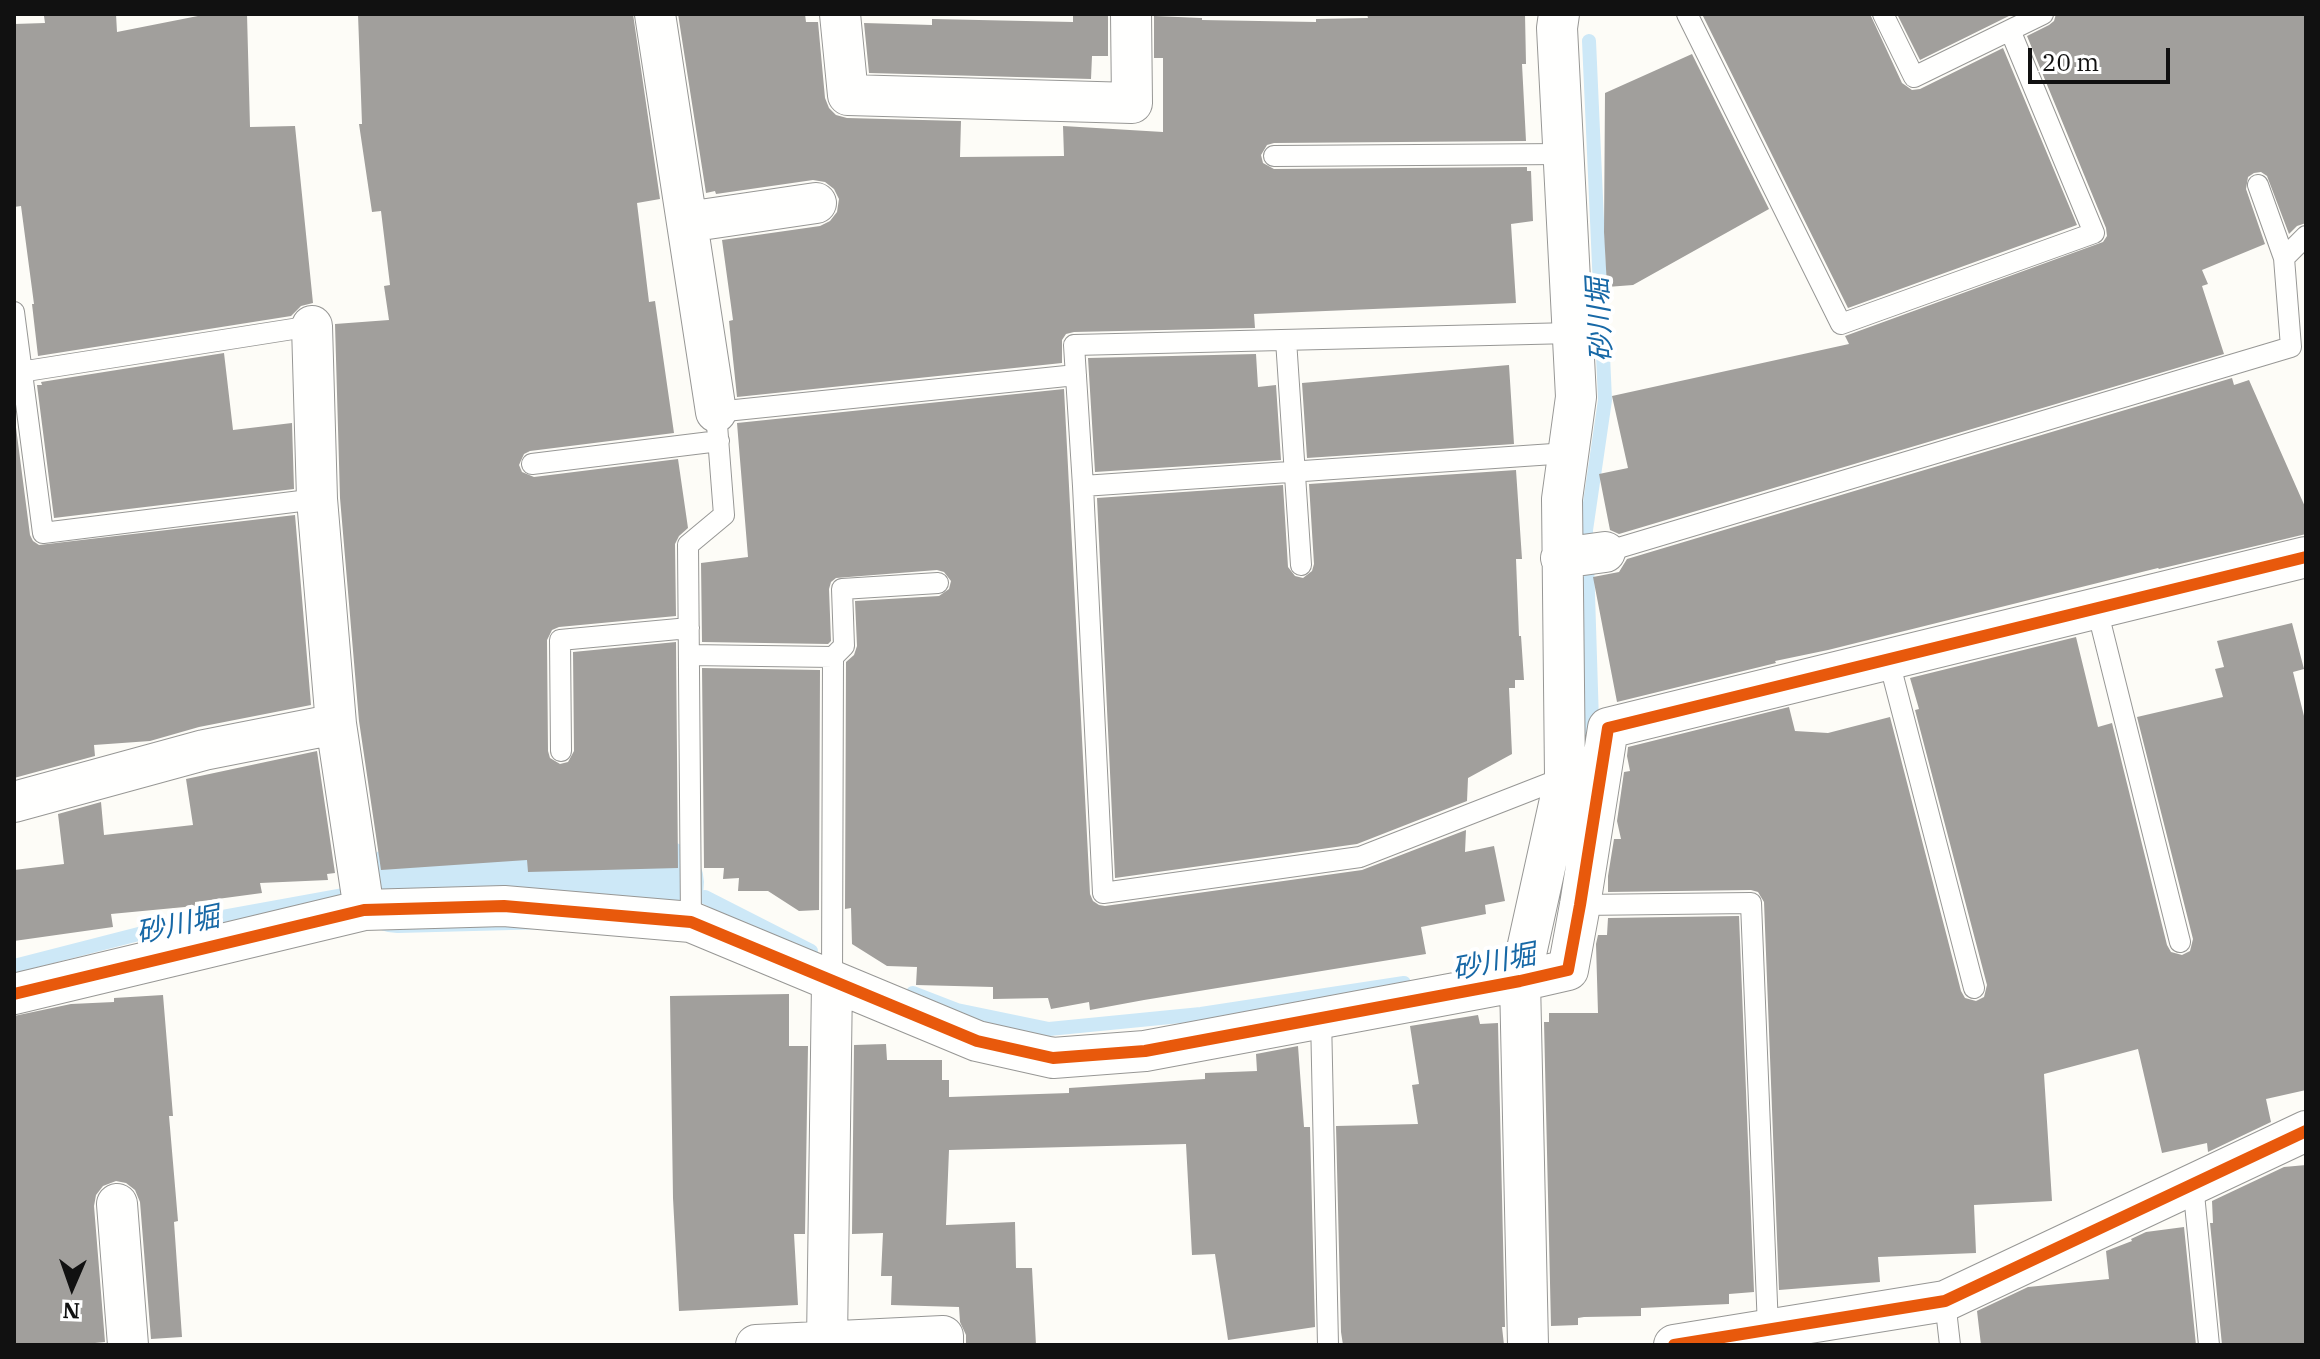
<!DOCTYPE html>
<meta charset="utf-8">
<style>
body{margin:0}
#map{position:relative;width:2320px;height:1359px;overflow:hidden;background:#fdfcf7;font-family:"IBM Plex Serif",serif}
canvas{display:block}
.frame{position:absolute;inset:0;border:16px solid #111;pointer-events:none}
.north{position:absolute;left:32px;top:1247px;width:80px;height:80px;-webkit-text-stroke:6px #fff;paint-order:stroke;rotate:182deg;font-size:22px;font-weight:700;line-height:32px;text-align:center;color:#111}
.north::after{content:'';display:block;margin:auto;width:28px;height:36px;background:#111;clip-path:polygon(50% 0,100% 100%,50% 72%,0 100%)}
.scale{position:absolute;left:2028px;top:48px;width:142px;height:36px;box-sizing:border-box;border:4px solid #111;border-top:0;padding-left:10px;font-size:24px;line-height:28px;white-space:nowrap;color:#111;-webkit-text-stroke:6px #fff;paint-order:stroke}
</style>
<div id="map">
<canvas width="2320" height="1359"></canvas>
<div class="frame"></div>
<div class="north">N</div>
<div class="scale">20 m</div>
</div>
<script>
const ctx = document.querySelector('canvas').getContext('2d');
ctx.lineJoin = 'round';
function toPath(rows) {
  const path = new Path2D();
  for (const r of rows) {
    path.moveTo(r[0], r[1]);
    for (let i = 2; i < r.length; i += 2) path.lineTo(r[i], r[i + 1]);
  }
  return path;
}
function stroke(path, color, width, dash) {
  ctx.strokeStyle = color;
  ctx.lineWidth = width;
  ctx.lineCap = dash ? 'butt' : 'round';
  ctx.setLineDash(dash || []);
  ctx.stroke(path);
}
function fillPath(path, color) {
  ctx.fillStyle = color;
  ctx.fill(path, 'evenodd');
}
function write(font, color, halo, rows, align = 'center') {
  ctx.font = font + ' "IBM Plex Serif","Noto Sans JP",serif';
  ctx.lineWidth = 8;
  ctx.setLineDash([]);
  ctx.textBaseline = 'middle';
  ctx.strokeStyle = halo;
  ctx.fillStyle = color;
  for (const [text, x, y, turn = 0] of rows) {
    ctx.save();
    ctx.translate(x, y);
    ctx.rotate((+turn || 0) * Math.PI / 180);
    ctx.textAlign = isNaN(turn) ? turn : align;
    if (halo) ctx.strokeText(text, 0, 0);
    ctx.fillText(text, 0, 0);
    ctx.restore();
  }
}
stroke(toPath([
 [1589,41,1605,400,1586,530,1592,722,1590,734],
 [705,897,811,951],
 [14,966,162,928,344,895],
 [913,993,957,1010,1049,1029,1201,1014,1404,983]
]), '#cde8f7', 14);
stroke(toPath([
 [397,890,661,883]
]), '#cde8f7', 86);
fillPath(toPath([
 [116,14,117,32,208,14,247,14,250,127,295,126,313,303,301,306,291,316,38,356,32,304,34,304,21,206,14,207,14,24,45,23,44,16],
 [358,14,633,14,660,199,637,203,649,302,655,301,674,433,530,451,524,454,519,465,522,472,534,477,678,459,688,528,679,536,675,544,676,616,559,627,552,630,547,640,548,751,550,758,560,764,568,762,574,751,573,652,676,642,678,868,528,872,527,860,381,870,359,721,340,498,335,324,389,320,384,286,390,285,381,211,372,212,359,124,362,124],
 [678,14,805,14,806,22,818,22,825,98,829,108,836,115,847,118,961,121,960,157,1064,156,1063,126,1163,132,1163,58,1154,58,1154,16,1202,18,1202,20,1316,22,1316,19,1368,18,1367,14,1525,14,1526,64,1522,64,1526,141,1274,143,1267,145,1261,155,1263,163,1274,169,1527,167,1527,171,1531,171,1533,221,1511,224,1516,303,1254,314,1255,328,1074,332,1066,334,1062,340,1062,363,737,397,729,321,733,320,722,240,820,226,830,221,837,212,839,199,834,189,825,182,813,180,716,194,715,191,706,193],
 [1073,14,1108,15,1108,56,1092,56,1091,79,869,73,864,23,932,25,932,19,1073,22],
 [1702,14,1870,14,1902,83,1912,90,1920,89,2003,48,2077,225,1848,308],
 [1897,14,2013,14,1920,60],
 [2056,14,2306,14,2306,223,2297,226,2289,234,2267,176,2261,172,2254,173,2248,177,2246,189,2265,244,2202,270,2208,284,2202,286,2224,354,1619,534,1610,530,1599,474,1628,468,1612,396,1849,344,1845,336,2103,242,2107,236,2106,228,2027,36,2049,25,2054,21],
 [1692,54,1769,209,1633,285,1607,287,1604,232,1605,93],
 [224,353,233,430,292,423,294,489,54,518,37,385,42,385,41,382],
 [1256,354,1258,387,1276,385,1281,460,1095,472,1088,358],
 [1509,365,1514,444,1307,458,1302,383],
 [2232,378,2234,385,2249,380,2306,509,2306,534,2159,569,2158,568,1828,650,1775,661,1776,663,1617,702,1593,577,1619,572,1627,559],
 [1064,389,1090,894,1093,901,1099,905,1105,906,1362,870,1466,830,1465,852,1494,846,1505,901,1485,905,1486,914,1421,927,1426,954,1144,1000,1090,1010,1089,1002,1051,1009,1048,998,993,999,993,987,916,985,917,967,887,966,852,944,851,908,845,909,846,662,854,655,857,646,855,601,939,596,949,589,951,581,944,572,937,570,836,578,831,582,829,589,831,641,828,644,702,642,701,563,748,557,737,423],
 [14,412,30,535,33,541,39,545,295,515,311,705,199,727,150,741,94,745,95,756,14,778],
 [1516,470,1522,559,1516,559,1519,636,1521,636,1524,680,1515,680,1515,688,1509,688,1512,754,1468,778,1467,801,1357,844,1115,878,1097,498,1283,485,1288,567,1295,576,1303,578,1312,571,1314,564,1309,484],
 [2292,623,2304,669,2293,672,2306,724,2306,1090,2266,1099,2271,1122,2208,1152,2207,1143,2162,1153,2138,1049,2044,1074,2052,1201,1974,1205,1976,1253,1878,1257,1880,1282,1779,1290,1764,902,1758,892,1751,890,1608,892,1608,876,1614,839,1621,839,1617,821,1624,772,1630,771,1627,756,1628,747,1789,707,1795,731,1828,733,1890,717,1961,991,1965,998,1976,1001,1984,997,1987,985,1915,710,1919,709,1910,678,2076,637,2098,727,2112,723,2167,945,2171,952,2182,955,2190,951,2193,939,2137,717,2223,697,2215,669,2224,667,2217,641],
 [702,668,820,670,819,910,799,911,768,891,738,891,739,878,723,879,724,868,704,868],
 [317,751,335,873,327,874,328,880,260,883,262,893,195,902,195,906,111,914,113,927,14,941,14,870,64,864,58,814,101,802,104,835,193,825,186,779],
 [1739,916,1754,1292,1729,1294,1729,1304,1641,1308,1641,1316,1584,1317,1578,1318,1578,1325,1551,1326,1544,1022,1549,1022,1549,1013,1598,1013,1596,944,1598,935,1607,935,1608,918],
 [789,994,789,1046,808,1046,805,1234,794,1234,798,1305,679,1311,673,1198,670,996],
 [163,995,173,1116,169,1116,178,1221,174,1222,182,1337,151,1339,140,1202,135,1190,126,1183,116,1181,103,1186,96,1195,94,1206,105,1342,95,1343,96,1345,14,1345,14,1062,16,1062,14,1016,71,1004,114,1002,114,998],
 [1478,1015,1480,1024,1498,1023,1505,1327,1502,1327,1504,1345,1343,1345,1341,1332,1336,1126,1418,1124,1412,1085,1419,1084,1410,1026],
 [886,1044,887,1060,942,1060,942,1080,949,1080,949,1097,1069,1093,1069,1088,1205,1079,1205,1073,1257,1071,1256,1054,1298,1046,1304,1127,1310,1127,1315,1327,1228,1340,1215,1254,1192,1255,1186,1144,949,1150,946,1225,1015,1222,1016,1268,1032,1268,1036,1345,966,1345,966,1335,960,1322,959,1307,891,1305,892,1276,881,1276,883,1233,852,1234,854,1045],
 [2306,1165,2306,1345,2222,1345,2210,1223,2213,1223,2212,1201,2284,1167],
 [2184,1227,2196,1345,1981,1345,1977,1311,2028,1287,2109,1279,2106,1251,2132,1241,2131,1239,2146,1232]
]), '#a19f9c');
const lane = toPath([
 [1687,14,1841,324,2094,233,2010,30],
 [1883,14,1914,77,2043,14],
 [1274,156,1563,154],
 [2258,185,2284,258],
 [14,312,43,533,317,499],
 [1286,340,1301,565],
 [20,372,312,326],
 [532,464,719,441],
 [1083,486,1568,453],
 [1605,552,2291,347,2284,258,2306,236],
 [2097,609,2180,942],
 [689,655,833,657,832,982],
 [833,657,844,646,842,589,938,583],
 [1889,661,1974,988],
 [561,751,560,640,689,628],
 [1565,777,1360,857,1103,893,1083,486,1074,345,1572,333],
 [1580,905,1751,903,1768,1328],
 [691,922,688,545,724,515,716,412,1076,375],
 [1321,1017,1328,1345],
 [2193,1184,2209,1345],
 [1945,1301,1950,1345]
]);
const street = toPath([
 [655,14,716,412],
 [840,14,848,95,1132,103,1131,14],
 [687,222,816,203],
 [312,326,317,499,336,724,364,910],
 [1561,558,1605,552],
 [14,802,204,750,336,724],
 [14,994,364,910,504,906,691,922,977,1041,1053,1058,1145,1051,1520,981,1568,970,1580,905,1608,728,2306,557],
 [117,1204,128,1345],
 [827,1341,832,982],
 [756,1345,943,1336,943,1345],
 [1528,1345,1520,981,1565,777,1562,499,1576,397,1557,28,1559,14],
 [1674,1345,1945,1301,2306,1131]
]);
stroke(lane, '#979795', 22);
stroke(street, '#979795', 42);
stroke(lane, '#fffffe', 20);
stroke(street, '#fffffe', 40);
stroke(toPath([
 [14,994,364,910,504,906,691,922,977,1041,1053,1058,1145,1051,1520,981,1568,970,1580,905,1608,728,2306,557],
 [1674,1345,1945,1301,2306,1131]
]), '#e8590c', 12);
write('italic 28px', '#1768a6', '#fff', [
 ["砂川堀",1601,320,-93],
 ["砂川堀",178,926,-12],
 ["砂川堀",1494,963,-11]
]);
</script>
